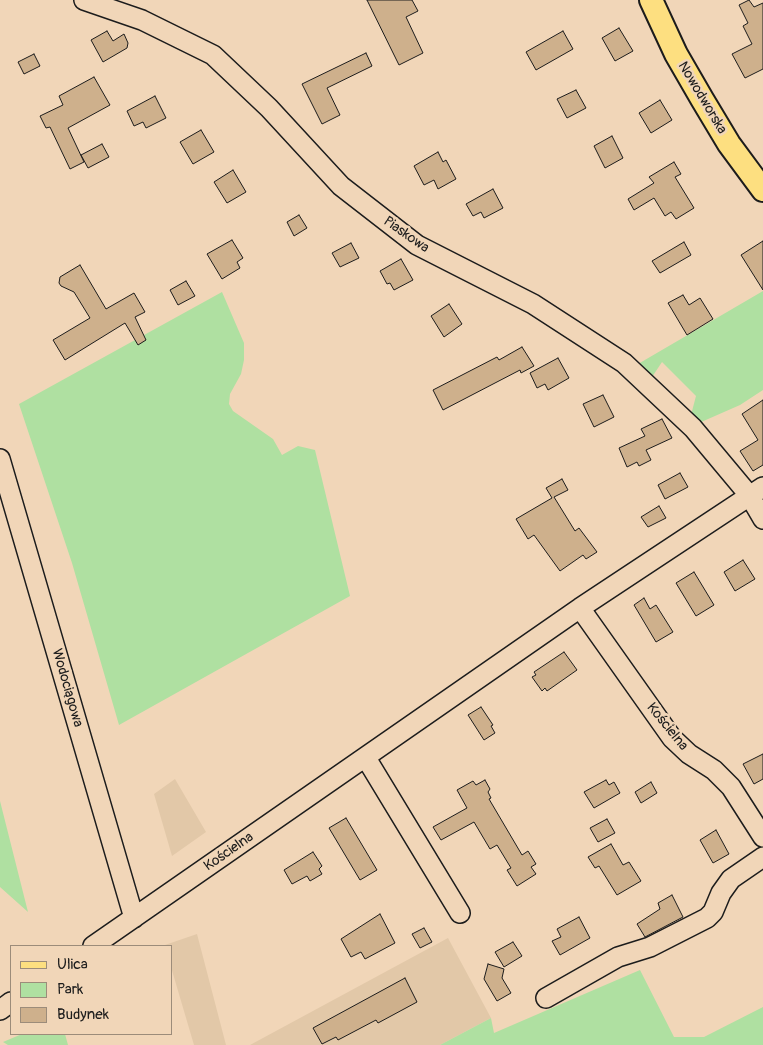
<!DOCTYPE html>
<meta charset="utf-8">
<style>
body{margin:0}
#map{position:relative;width:763px;height:1045px;overflow:hidden;background:#f1d6b8;font-family:Pangolin,sans-serif}
canvas{display:block}
.legend{position:absolute;left:10px;top:945px;width:162px;height:90px;box-sizing:border-box;background:#f1d6b8;border:1px solid #9c8c7a;margin:0;padding:6px 9px;list-style:none;font-size:15px;color:#1c1c1c}
.legend li{display:flex;align-items:center;gap:10px;height:25px}
.legend b{width:25px;border:1px solid #9c8c7a}
</style>
<div id="map">
<canvas width="763" height="1045"></canvas>
<ul class="legend">
<li><b style="height:6px;background:#fddf80"></b>Ulica</li>
<li><b style="height:14px;background:#afe0a1"></b>Park</li>
<li><b style="height:14px;background:#ceb08c"></b>Budynek</li>
</ul>
</div>
<script>
const ctx = document.querySelector('canvas').getContext('2d');
ctx.lineJoin = 'round';
function fillPath(path, color) {
  ctx.fillStyle = color;
  ctx.fill(path, 'evenodd');
}
function toPath(rows) {
  const path = new Path2D();
  for (const r of rows) {
    path.moveTo(r[0], r[1]);
    for (let i = 2; i < r.length; i += 2) path.lineTo(r[i], r[i + 1]);
  }
  return path;
}
function stroke(path, color, width, dash) {
  ctx.strokeStyle = color;
  ctx.lineWidth = width;
  ctx.lineCap = dash ? 'butt' : 'round';
  ctx.setLineDash(dash || []);
  ctx.stroke(path);
}
function write(font, color, halo, rows, align = 'center') {
  ctx.font = font + ' Pangolin,sans-serif';
  ctx.lineWidth = 5;
  ctx.setLineDash([]);
  ctx.textBaseline = 'middle';
  ctx.strokeStyle = halo;
  ctx.fillStyle = color;
  for (const [text, x, y, turn = 0] of rows) {
    ctx.save();
    ctx.translate(x, y);
    ctx.rotate((+turn || 0) * Math.PI / 180);
    ctx.textAlign = isNaN(turn) ? turn : align;
    if (halo) ctx.strokeText(text, 0, 0);
    ctx.fillText(text, 0, 0);
    ctx.restore();
  }
}
fillPath(toPath([
 [175,779,206,832,172,856,154,794],
 [197,934,226,1045,194,1045,171,967,171,946,165,945],
 [448,938,491,1018,440,1045,250,1045]
]), '#e2c8a8');
fillPath(toPath([
 [763,291,763,390,740,405,699,423,691,415,696,396,662,362,652,377,638,364],
 [222,292,244,343,244,360,241,374,230,394,229,404,233,411,273,439,282,455,298,446,315,450,350,596,119,725,72,563,19,404],
 [0,801,28,912,0,887],
 [640,970,674,1037,704,1037,763,1007,763,1045,440,1045,491,1018,494,1033],
 [22,1034,65,1034,68,1045,8,1045,3,1042]
]), '#afe0a1');
const building = toPath([
 [367,0,412,0,418,11,406,17,423,53,399,65,367,0],
 [749,0,754,7,763,3,763,69,745,78,732,54,752,44,743,26,748,23,739,5,749,0],
 [619,28,633,51,615,61,602,38,619,28],
 [107,31,113,41,124,34,128,43,127,48,103,62,91,40,107,31],
 [563,31,573,49,536,70,526,52,563,31],
 [366,53,372,66,327,88,340,115,322,124,302,84,366,53],
 [34,54,40,66,24,74,18,62,34,54],
 [94,77,110,105,68,128,84,162,70,169,50,127,46,128,40,116,63,105,59,96,94,77],
 [576,90,586,108,567,118,557,99,576,90],
 [155,96,166,118,146,128,143,122,134,126,127,111,155,96],
 [660,100,672,120,651,133,639,113,660,100],
 [201,130,214,152,193,164,180,142,201,130],
 [612,136,623,158,605,168,594,146,612,136],
 [102,144,109,157,88,168,81,155,102,144],
 [438,152,443,162,446,160,456,179,438,189,434,180,424,185,414,166,438,152],
 [674,162,681,174,675,177,694,208,676,219,671,212,665,216,654,198,634,210,628,199,654,183,649,177,674,162],
 [233,170,246,192,227,203,214,182,233,170],
 [493,189,503,208,484,218,481,212,473,216,466,204,493,189],
 [299,215,307,228,294,236,287,222,299,215],
 [232,240,243,258,237,262,240,268,222,279,207,254,232,240],
 [763,241,763,290,741,255,763,241],
 [684,242,691,255,660,273,652,261,684,242],
 [351,243,359,258,340,267,332,253,351,243],
 [401,259,413,280,394,290,390,283,387,284,380,271,401,259],
 [80,265,106,309,134,293,145,312,135,317,146,340,138,345,125,323,65,360,53,340,90,318,74,292,61,286,59,283,60,277,80,265],
 [186,281,195,296,178,305,170,290,186,281],
 [683,295,689,305,700,298,713,319,687,335,668,303,683,295],
 [449,304,462,324,444,337,431,316,449,304],
 [522,347,534,366,521,373,520,370,443,410,433,390,497,357,499,360,522,347],
 [558,358,569,378,548,390,545,384,537,388,530,373,558,358],
 [603,395,614,417,594,427,583,404,603,395],
 [763,400,763,465,753,471,740,451,758,440,742,414,763,400],
 [662,419,672,438,646,450,651,460,639,466,637,462,627,467,619,448,645,436,641,429,662,419],
 [680,473,688,487,665,499,658,485,680,473],
 [562,479,568,490,554,497,575,531,579,528,597,552,586,559,583,555,560,571,534,535,528,539,516,519,552,498,546,488,562,479],
 [659,506,666,518,648,527,641,517,659,506],
 [743,560,755,579,735,591,724,572,743,560],
 [694,572,714,605,696,616,676,583,694,572],
 [644,598,650,609,656,605,673,632,656,642,634,605,644,598],
 [564,652,577,670,547,691,545,688,542,691,532,677,536,675,534,672,564,652],
 [481,707,493,725,491,726,495,733,484,740,468,715,481,707],
 [763,754,763,779,754,784,743,764,763,754],
 [485,780,490,789,488,792,491,798,489,799,522,855,528,851,536,864,531,867,536,874,517,886,507,870,511,868,497,845,490,849,474,822,441,840,433,827,467,808,457,790,473,781,476,785,485,780],
 [606,780,609,785,614,782,620,793,594,808,584,792,606,780],
 [651,782,657,793,641,803,635,792,651,782],
 [346,818,377,870,360,880,329,828,346,818],
 [607,819,615,833,598,842,590,828,607,819],
 [716,830,729,854,713,863,700,840,716,830],
 [611,844,623,865,629,862,641,881,617,895,599,866,595,868,588,857,611,844],
 [313,852,322,866,319,869,322,874,310,881,307,876,292,884,284,870,313,852],
 [672,895,683,917,645,937,637,924,660,909,658,903,672,895],
 [380,914,395,943,365,959,361,952,351,957,341,939,380,914],
 [579,917,590,938,560,955,552,941,561,937,557,929,579,917],
 [424,928,432,942,420,948,412,934,424,928],
 [513,942,522,956,504,967,495,952,513,942],
 [488,964,504,969,502,978,511,993,497,1001,484,979,488,964],
 [405,978,417,1002,378,1023,376,1020,338,1040,336,1037,322,1044,313,1028,405,978]
]);
fillPath(building, '#ceb08c');
stroke(building, '#1c1c1c', 1);
const minor = toPath([
 [84,0,142,20,213,55,269,108,341,186,417,245,533,304,624,363,693,428,749,495,763,519],
 [0,459,134,918],
 [580,608,672,738,689,754,714,770,731,787,763,837],
 [366,758,460,913],
 [93,946,580,608,763,487],
 [546,998,618,957,650,947,707,918,713,912,721,893,731,879,763,857],
 [0,1010,11,1002]
]);
const major = toPath([
 [651,0,676,54,702,99,729,144,763,190]
]);
stroke(minor, '#1c1c1c', 22);
stroke(major, '#1c1c1c', 26);
stroke(minor, '#f1d6b8', 19);
stroke(major, '#fddf80', 22);
write('14px', '#1c1c1c', '#f1d6b8', [
 ["Nowodworska",702,98,59],
 ["Piaskowa",406,235,35],
 ["Wodociągowa",67,688,74],
 ["Kościelna",667,727,51],
 ["Kościelna",229,852,-35]
]);
</script>
